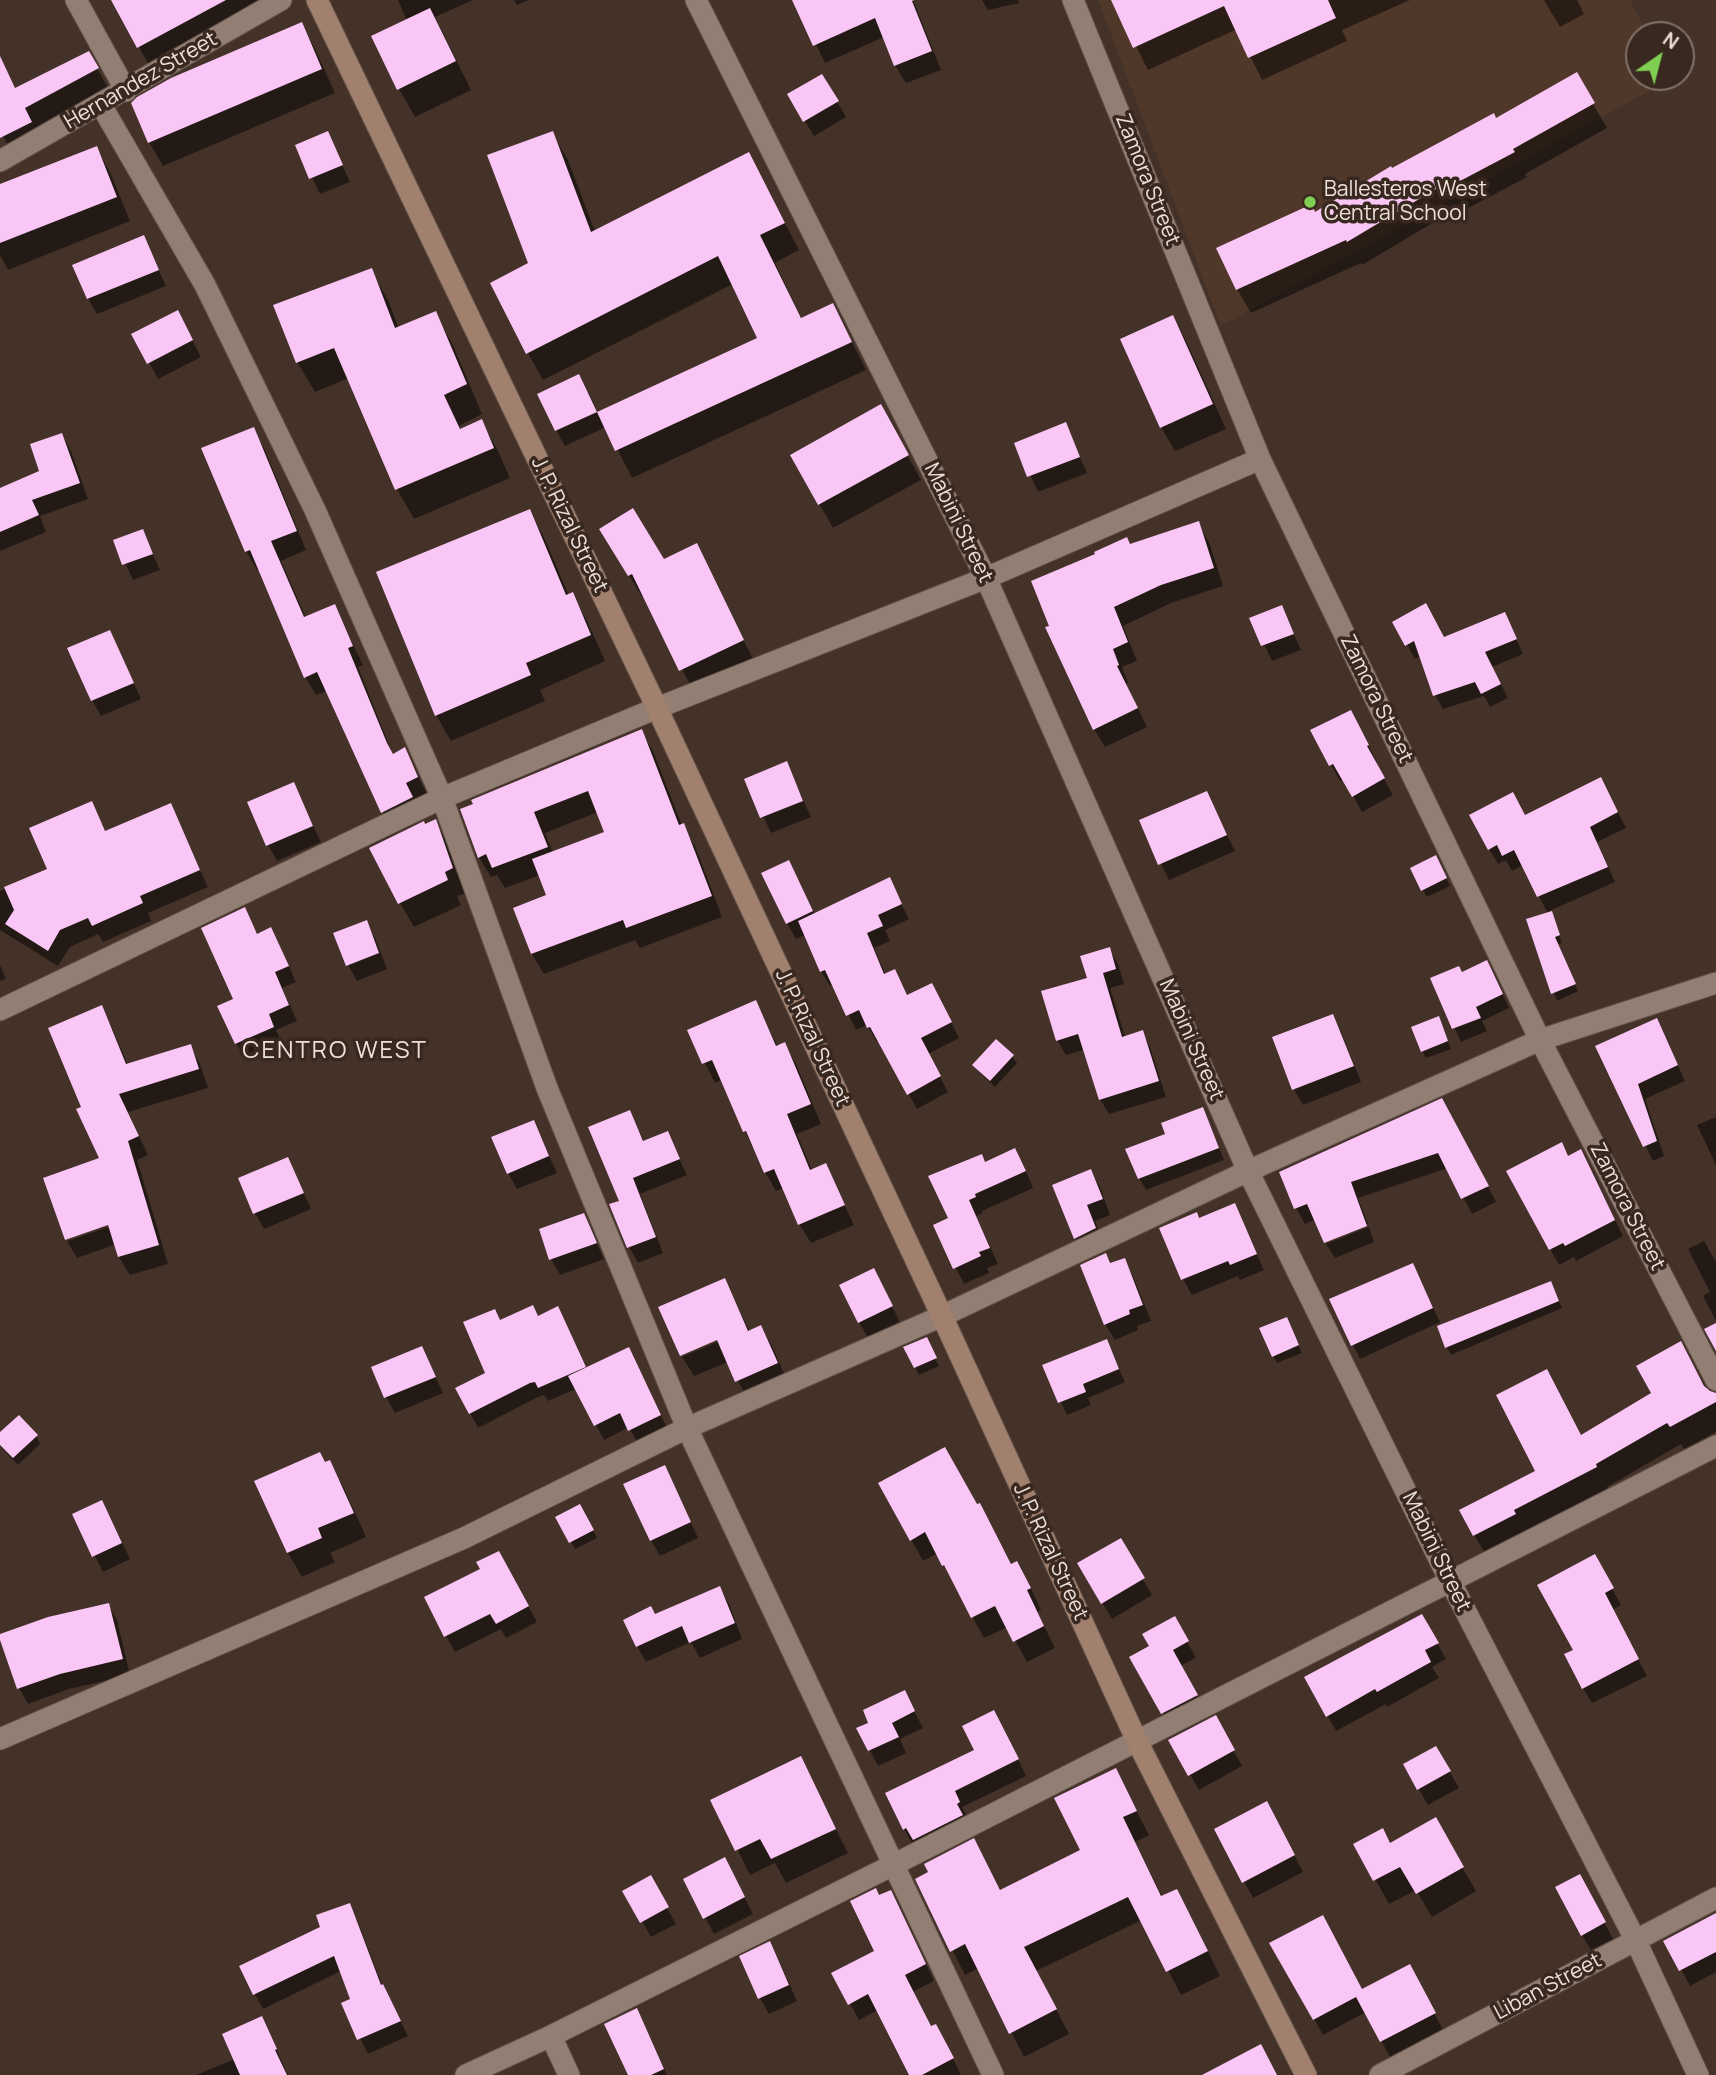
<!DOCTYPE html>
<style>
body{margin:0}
#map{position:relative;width:1716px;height:2075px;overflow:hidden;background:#443229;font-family:Manrope,sans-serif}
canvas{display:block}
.north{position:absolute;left:1625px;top:21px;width:70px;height:70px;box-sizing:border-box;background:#39281f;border:2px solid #81726a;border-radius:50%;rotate:35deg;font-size:19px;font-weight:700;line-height:28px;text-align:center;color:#ece0da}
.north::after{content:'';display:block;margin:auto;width:24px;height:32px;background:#7fd052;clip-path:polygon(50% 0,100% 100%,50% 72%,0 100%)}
</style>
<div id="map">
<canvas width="1716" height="2075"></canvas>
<div class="north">N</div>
</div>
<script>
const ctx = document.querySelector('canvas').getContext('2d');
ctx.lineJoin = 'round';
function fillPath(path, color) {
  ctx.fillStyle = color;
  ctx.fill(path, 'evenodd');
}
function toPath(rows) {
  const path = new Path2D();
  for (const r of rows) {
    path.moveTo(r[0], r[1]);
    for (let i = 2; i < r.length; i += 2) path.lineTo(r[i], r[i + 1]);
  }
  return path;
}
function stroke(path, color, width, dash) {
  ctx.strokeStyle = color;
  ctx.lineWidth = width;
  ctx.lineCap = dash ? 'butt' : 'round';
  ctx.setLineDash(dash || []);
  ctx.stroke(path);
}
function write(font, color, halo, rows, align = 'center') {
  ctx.font = font + ' Manrope,sans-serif';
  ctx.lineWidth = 7;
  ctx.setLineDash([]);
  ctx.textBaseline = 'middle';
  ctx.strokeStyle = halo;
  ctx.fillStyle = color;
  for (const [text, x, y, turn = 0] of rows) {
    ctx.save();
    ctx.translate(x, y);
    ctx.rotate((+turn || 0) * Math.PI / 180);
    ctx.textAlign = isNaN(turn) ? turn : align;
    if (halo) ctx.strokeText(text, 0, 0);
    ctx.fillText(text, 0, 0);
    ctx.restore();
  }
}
fillPath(toPath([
 [1098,0,1630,0,1648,35,1639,35,1639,77,1669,77,1671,79,1221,326]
]), '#4f372a');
fillPath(toPath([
 [113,0,292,0,154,74],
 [398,0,473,0,435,17,471,90,415,117,399,89,407,21],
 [514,0,529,0,517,5],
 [794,0,913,0,941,70,906,83,895,65,884,37,825,63],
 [982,0,1018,0,1019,3,988,10],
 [1113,0,1410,0,1342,30,1347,41,1262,80,1237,29,1148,70],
 [1544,0,1577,0,1584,14,1560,27],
 [301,25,315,49,335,93,163,166,149,142],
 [88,53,111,93,17,161,0,131,0,97],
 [1576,75,1607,128,1525,174,1527,177,1459,213,1456,209,1362,265,1361,263,1251,313,1237,289,1315,214,1392,170,1496,121],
 [822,76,846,117,814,136,789,95],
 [328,133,350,182,320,194,297,146],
 [552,133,568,160,595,232,763,181,799,250,775,263,802,319,833,305,866,370,632,478,606,427,565,446,556,430,588,392,598,413,760,339,733,284,543,380,528,353,531,264],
 [96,148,110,172,130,221,8,270,0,255,0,186],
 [143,237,166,286,97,314,88,298],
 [371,270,388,300,399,329,435,314,452,343,482,414,459,426,461,430,481,421,498,451,510,478,414,519,397,489,349,378,315,392,297,362],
 [1173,317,1186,341,1226,429,1175,451,1161,427],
 [186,328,201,357,158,379,134,335],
 [880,406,921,480,833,528,792,456],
 [1065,425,1087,473,1038,492,1016,444],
 [253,429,264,448,306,550,281,561,306,618,334,606,363,665,358,667,393,755,405,750,428,796,393,831,383,812,327,691,316,695,305,677,260,569,257,570,246,551],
 [62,435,71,451,88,499,40,516,46,532,0,551,0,490,42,472],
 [529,511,544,537,569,596,572,595,587,621,605,661,540,690,545,701,451,741,436,715],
 [1198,524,1209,542,1223,586,1171,603,1123,626,1137,661,1122,667,1128,683,1126,684,1147,727,1105,747,1094,729,1097,555],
 [142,531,160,570,133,580,115,541],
 [696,545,755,663,694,692,644,596,642,597,614,551,663,561],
 [1281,607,1301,650,1272,661,1252,619],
 [1505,614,1523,654,1492,667,1508,698,1490,707,1484,696,1443,709,1435,695,1421,656,1415,659,1395,622,1444,639],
 [110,632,141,699,101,716,92,700],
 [1359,728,1377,762,1375,763,1393,795,1362,812,1344,779,1340,781,1331,765],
 [641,731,653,751,682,826,695,846,722,917,640,948,635,940,544,974,532,954,515,909,548,896,540,875,505,888,497,875,491,877,479,857,475,805],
 [598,812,606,833,553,853,545,833],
 [786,763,811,817,771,833,746,779],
 [293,784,321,842,277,861,268,845],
 [1206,793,1235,851,1169,880,1141,821],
 [1609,795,1626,828,1597,842,1615,882,1547,912,1523,865,1512,871,1506,860,1498,864,1489,849,1525,817],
 [91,803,106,833,170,806,208,887,148,913,151,921,103,942,98,934,70,947,58,966,0,930,0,891,49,870],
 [435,822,449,846,466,893,457,896,461,905,414,927,400,903],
 [789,862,815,915,889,880,909,919,885,930,890,941,874,948,886,975,903,986,908,997,940,1000,959,1038,928,1054,948,1092,917,1109,880,1041,877,1042,867,1025,856,1030,834,985,830,986,821,971,805,935,796,939,787,923],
 [1440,865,1450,886,1427,897,1423,890],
 [244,909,258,935,279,945,296,982,282,988,297,1021,276,1030,282,1043,245,1059,236,1043,235,1000],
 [1551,914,1562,943,1558,944,1578,991,1557,1001,1528,921],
 [366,922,375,938,387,969,357,981,348,965],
 [1109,949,1118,964,1124,984,1110,988,1125,1037,1142,1032,1150,1047,1166,1097,1109,1114,1100,1099,1084,1050,1066,1055,1057,1040],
 [0,965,6,979,0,981],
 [1462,974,1494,975,1509,1008,1482,1021,1487,1031,1461,1042,1432,979],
 [755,1002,778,1047,784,1044,796,1064,821,1124,797,1134,812,1171,825,1165,854,1225,811,1243,799,1224,784,1188,776,1191,765,1172,745,1132,723,1079,715,1083,689,1031],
 [101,1008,111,1026,128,1065,190,1046,200,1064,208,1088,128,1112,148,1155,137,1160,168,1264,130,1275,119,1257,116,1244,77,1258,67,1241,117,1224,116,1221,67,1238,67,1241,45,1179,102,1159,83,1108],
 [1332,1016,1341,1032,1361,1082,1303,1105,1294,1089],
 [1442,1026,1451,1049,1426,1058,1422,1051],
 [1664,1035,1685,1081,1645,1099,1664,1156,1653,1161,1597,1047],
 [1012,1056,1017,1063,995,1087,979,1072,974,1065],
 [1203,1109,1224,1160,1146,1190,1139,1178],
 [630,1112,645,1143,667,1134,687,1175,640,1194,663,1253,638,1263,629,1247,621,1202],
 [1451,1116,1496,1202,1472,1214,1448,1168,1358,1198,1368,1224,1325,1241,1316,1219,1305,1224,1296,1208],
 [1716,1117,1716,1165,1697,1125],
 [533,1122,557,1173,517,1189,508,1173],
 [1569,1158,1589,1167,1623,1236,1576,1261,1574,1257,1559,1265,1508,1171],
 [288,1159,311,1209,264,1229,255,1213],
 [986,1164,1024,1166,1033,1188,982,1211,983,1213,976,1216,998,1264,987,1268,989,1273,964,1284,935,1226,950,1219],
 [1091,1171,1100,1187,1110,1215,1095,1221,1104,1245,1084,1254,1075,1238],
 [1234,1205,1264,1270,1240,1280,1238,1276,1192,1295,1183,1279],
 [584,1215,604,1259,560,1275,551,1259],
 [1369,1227,1374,1242,1335,1258,1326,1244],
 [1704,1241,1716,1262,1716,1321,1703,1296,1710,1292,1688,1249],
 [1124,1260,1133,1276,1151,1321,1137,1326,1138,1330,1115,1340,1105,1324,1111,1265],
 [1412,1265,1440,1322,1360,1359,1331,1300],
 [724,1280,750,1332,761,1327,773,1348,789,1385,749,1402,728,1362,694,1376,682,1357,726,1338],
 [883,1286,900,1323,868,1338,859,1322],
 [1555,1291,1562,1308,1451,1355,1447,1348,1439,1327],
 [558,1308,587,1369,636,1365,668,1430,639,1445,629,1427,604,1440,576,1389,548,1401,544,1395,538,1397,478,1428,457,1389,487,1374,500,1322,538,1317],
 [1290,1326,1302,1353,1277,1363,1273,1356],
 [1106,1341,1125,1382,1088,1398,1091,1405,1067,1415,1045,1366],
 [1681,1344,1708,1392,1716,1395,1716,1432,1684,1449,1681,1444,1607,1487,1609,1490,1488,1558,1474,1535,1537,1471,1581,1437,1653,1394],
 [930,1347,939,1366,919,1375,906,1348],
 [422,1348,443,1393,395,1413,386,1397],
 [0,1435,36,1436,40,1444,18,1465,0,1446],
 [329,1462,343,1486,366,1537,330,1553,335,1562,302,1577,288,1553,256,1482],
 [673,1483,698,1538,660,1556,651,1540],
 [880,1483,976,1507,980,1505,1012,1565,1029,1584,1041,1610,1037,1612,1055,1648,1027,1662,1008,1627,984,1638,938,1553,923,1561],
 [580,1506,597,1538,575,1549,558,1518],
 [74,1515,110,1518,130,1559,103,1572],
 [1120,1540,1152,1595,1112,1619,1079,1564],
 [1595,1557,1621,1605,1612,1610,1647,1676,1592,1703,1583,1688,1575,1651],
 [508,1569,537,1622,506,1638,501,1629,455,1652,446,1636,482,1570],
 [720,1588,729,1604,742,1639,700,1658,691,1642,646,1662,637,1646],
 [108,1605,117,1620,130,1675,69,1689,28,1704,19,1688],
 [1422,1616,1446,1659,1432,1667,1439,1678,1387,1707,1386,1704,1336,1731,1306,1677],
 [1175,1619,1196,1658,1180,1666,1205,1712,1172,1728,1131,1657,1151,1647],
 [913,1709,923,1728,900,1739,906,1753,878,1766,859,1729],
 [1215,1718,1242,1766,1199,1790,1170,1740],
 [1003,1728,1026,1776,962,1807,968,1819,913,1845,904,1829,976,1751],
 [1436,1748,1459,1788,1428,1805,1405,1765],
 [800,1759,848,1853,786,1883,775,1863,750,1875,713,1800],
 [1115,1770,1149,1835,1135,1842,1163,1898,1190,1915,1220,1976,1181,1995,1142,1920,1036,1971,1069,2034,1024,2057,979,1968,965,1975,917,1879,931,1873,974,1841,1001,1891,1082,1851],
 [1275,1819,1303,1872,1253,1898,1216,1830],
 [1435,1820,1476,1891,1432,1917,1416,1890,1389,1904,1356,1844,1390,1845],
 [733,1875,753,1914,714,1934,685,1880],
 [650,1878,676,1924,651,1937,625,1891],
 [1588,1892,1613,1939,1591,1950,1582,1935],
 [879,1897,899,1908,934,1981,912,1992,931,2028,945,2042,961,2075,911,2075,878,2010,859,2020,834,1974,876,1951],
 [349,1905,357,1920,383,1987,408,2036,368,2054,343,2004,352,2000,341,1971,263,2009,255,1994,322,1927],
 [1716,1930,1716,1972,1690,1986,1666,1941],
 [1272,1944,1362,1991,1418,1982,1443,2030,1390,2057,1366,2012,1323,2035],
 [778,1959,797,2001,769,2014,760,1998],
 [262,2018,288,2075,196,2075,235,2059],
 [645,2026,667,2075,630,2075]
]), '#0007');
fillPath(toPath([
 [111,0,226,0,137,48],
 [792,0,914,0,912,1,932,51,894,66,875,18,813,46],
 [1111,0,1328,0,1336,18,1248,58,1224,6,1133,48],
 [430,8,456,61,397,90,371,36],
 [302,22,322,69,148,143,131,103,137,97,171,78],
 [89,51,99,68,25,108,32,122,0,138,0,56,15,88],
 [1577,72,1595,103,1513,149,1515,152,1443,190,1441,186,1347,242,1346,240,1236,290,1216,248,1312,204,1315,212,1391,166,1392,168,1494,113,1496,118],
 [822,74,839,101,803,122,787,94],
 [328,131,343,165,309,179,295,145],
 [553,131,591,232,749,152,785,223,760,235,801,318,833,303,852,342,615,451,597,412,757,338,718,256,526,354,490,283,528,263,487,155],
 [97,146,117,197,0,243,0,184],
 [144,235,159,270,87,299,72,265],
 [372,268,395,328,436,311,467,384,444,395,460,429,482,419,494,448,395,490,334,348,296,363,273,305],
 [178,310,193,340,147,364,131,334],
 [1173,315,1213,404,1160,428,1120,339],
 [579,374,597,412,555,431,537,394],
 [881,404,909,455,818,505,790,455],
 [1066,422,1080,457,1027,477,1014,443],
 [254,427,297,531,271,541,304,617,335,604,353,646,348,648,387,743,393,754,405,747,418,777,406,783,413,797,381,813,317,672,304,678,250,550,245,552,201,448],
 [62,433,80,483,32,500,39,515,0,532,0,488,39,471,30,444],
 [633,508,664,559,697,543,744,640,679,671,632,574,628,576,599,529],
 [530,509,566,595,573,592,591,635,526,663,531,675,435,716,376,572],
 [1199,521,1214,568,1161,585,1114,607,1128,642,1113,649,1119,665,1117,666,1138,708,1093,730,1045,627,1049,626,1031,581,1095,554,1094,552,1127,537,1130,544],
 [143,529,153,554,122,565,113,540],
 [1426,603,1444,637,1505,612,1517,639,1485,652,1501,684,1481,694,1475,682,1433,696,1414,641,1405,646,1392,622],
 [1282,605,1294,634,1261,646,1249,618],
 [110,630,134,683,91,701,67,648],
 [1351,710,1369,745,1367,746,1385,778,1352,797,1333,764,1329,766,1310,730],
 [642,729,679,825,684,823,712,896,626,928,623,920,531,954,513,908,546,895,532,859,604,832,588,791,534,812,548,847,492,868,486,854,478,858,460,809,473,804,471,800],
 [787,761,803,801,760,818,744,779],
 [1601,777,1618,812,1590,827,1608,867,1537,897,1514,850,1502,856,1497,845,1488,850,1469,815,1513,792,1525,815],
 [294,782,313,826,266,846,247,802],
 [1207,791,1227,835,1158,865,1139,820],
 [92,801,105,831,171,803,200,870,140,896,143,903,92,926,88,918,60,930,48,951,5,924,14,910,4,887,47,869,29,828],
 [436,819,453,868,445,872,448,880,398,904,369,848,424,821,425,824],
 [1436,855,1447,878,1421,891,1410,868],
 [789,860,813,911,786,924,761,873],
 [890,877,902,904,878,915,883,926,867,933,884,974,895,969,907,995,932,983,952,1022,921,1038,941,1076,907,1095,870,1027,867,1028,859,1010,846,1016,825,970,820,972,798,921],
 [245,907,257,934,271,927,289,966,275,972,289,1005,269,1014,274,1027,235,1044,217,1006,233,999,201,928],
 [1552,911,1560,935,1555,937,1576,984,1551,994,1526,919],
 [367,920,379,953,346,966,333,933],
 [1110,947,1116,969,1103,973,1122,1037,1143,1030,1159,1081,1099,1100,1078,1034,1056,1041,1041,991,1087,978,1080,956],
 [1487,960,1503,994,1476,1007,1481,1018,1452,1029,1430,978,1459,966,1462,972],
 [756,1000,776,1046,785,1042,811,1104,787,1114,810,1170,826,1163,845,1205,798,1225,774,1169,764,1173,746,1131,743,1132,712,1060,702,1064,687,1030],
 [102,1005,126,1064,191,1044,199,1069,119,1094,139,1136,128,1141,159,1245,118,1257,108,1225,65,1240,43,1178,99,1158,76,1109,81,1107,48,1028],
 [1333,1014,1354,1066,1292,1090,1272,1037],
 [1439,1016,1448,1041,1421,1052,1411,1027],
 [1657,1018,1678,1065,1638,1084,1657,1141,1643,1147,1595,1046],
 [996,1039,1014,1055,990,1081,972,1065],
 [1442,1098,1489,1186,1461,1199,1438,1153,1351,1182,1367,1226,1324,1243,1307,1204,1294,1209,1279,1172],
 [1203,1107,1219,1148,1138,1179,1125,1149,1165,1134,1161,1123],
 [630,1110,643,1141,668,1131,680,1159,633,1178,656,1237,627,1248,609,1204,619,1201,588,1127],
 [534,1120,549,1156,507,1174,491,1137],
 [1562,1142,1568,1156,1581,1149,1615,1220,1565,1246,1563,1243,1549,1250,1506,1171],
 [1015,1148,1026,1171,975,1194,976,1197,969,1200,990,1248,979,1252,981,1256,953,1269,933,1225,948,1218,928,1176,982,1154,985,1162],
 [288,1157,304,1193,253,1214,238,1178],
 [1091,1169,1103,1199,1087,1205,1096,1228,1074,1239,1052,1185],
 [1235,1203,1257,1254,1230,1265,1228,1261,1181,1280,1159,1228,1197,1212,1199,1218],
 [584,1213,597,1243,549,1260,539,1229],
 [1106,1253,1110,1263,1125,1258,1143,1305,1129,1310,1130,1314,1104,1325,1080,1265],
 [1413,1263,1433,1308,1351,1346,1329,1299],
 [874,1268,893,1306,858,1323,839,1285],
 [725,1278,748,1331,761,1325,778,1363,735,1382,717,1340,680,1356,658,1307],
 [1551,1281,1559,1301,1445,1348,1437,1326],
 [533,1305,538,1316,558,1306,586,1367,538,1388,535,1382,530,1383,469,1414,455,1388,485,1373,463,1322,495,1309,500,1320],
 [1287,1317,1299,1345,1272,1357,1259,1328],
 [1716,1323,1716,1351,1704,1329],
 [927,1337,937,1358,914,1368,903,1347],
 [1107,1339,1119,1369,1083,1384,1086,1392,1058,1403,1042,1365],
 [1681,1341,1704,1386,1710,1391,1716,1393,1716,1402,1670,1427,1667,1423,1596,1464,1597,1467,1514,1510,1516,1514,1473,1536,1459,1510,1535,1471,1496,1395,1547,1369,1581,1435,1651,1393,1636,1366],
 [422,1346,436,1377,384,1398,371,1367],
 [629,1347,661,1415,628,1431,620,1413,594,1426,568,1376],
 [19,1415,38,1435,13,1458,0,1445,0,1432],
 [945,1447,977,1504,980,1503,1011,1564,1017,1561,1031,1588,1027,1590,1044,1626,1013,1642,995,1606,971,1618,944,1565,942,1566,925,1532,910,1541,878,1483],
 [320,1452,325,1462,330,1460,354,1513,318,1528,322,1538,287,1553,254,1481],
 [665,1465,691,1522,650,1541,623,1484],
 [102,1500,122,1543,92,1557,72,1514],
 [580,1504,594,1530,569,1543,555,1517],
 [1121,1538,1145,1578,1101,1604,1077,1563],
 [499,1551,529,1606,496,1624,490,1614,444,1637,424,1597,480,1569,476,1562],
 [1595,1554,1614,1588,1605,1593,1639,1659,1582,1689,1564,1654,1573,1650,1537,1585],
 [720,1586,735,1623,689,1643,682,1626,636,1647,623,1620,651,1606,655,1614],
 [109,1603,123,1659,60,1674,17,1689,0,1640,0,1634,48,1617],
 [1422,1614,1439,1643,1425,1650,1431,1662,1377,1692,1375,1689,1326,1717,1304,1677],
 [1175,1616,1189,1641,1173,1650,1198,1695,1161,1714,1129,1657,1149,1646,1142,1634],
 [905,1690,915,1711,892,1723,899,1737,868,1751,856,1728,868,1723,863,1710],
 [994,1710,1019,1759,955,1791,960,1802,957,1804,963,1815,913,1840,906,1828,903,1830,885,1793,974,1750,962,1726],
 [1216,1715,1235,1750,1188,1776,1168,1740],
 [1436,1746,1451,1771,1417,1790,1403,1764],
 [801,1756,836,1829,771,1859,760,1839,735,1851,710,1800],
 [1116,1768,1137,1811,1123,1817,1161,1896,1177,1889,1208,1951,1166,1972,1128,1897,1024,1947,1057,2009,1009,2034,965,1944,950,1952,915,1879,928,1872,924,1864,974,1838,1000,1890,1080,1850,1054,1798],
 [1267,1801,1295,1855,1242,1883,1214,1829],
 [1436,1817,1464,1867,1416,1894,1400,1867,1373,1881,1353,1844,1383,1828,1390,1843],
 [725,1857,745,1897,703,1919,683,1879],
 [1580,1874,1606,1922,1581,1936,1555,1887],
 [651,1875,669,1907,640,1923,622,1891],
 [876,1888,879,1895,891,1890,926,1964,905,1975,931,2026,936,2024,954,2058,922,2075,909,2075,868,1994,848,2005,831,1973,874,1951,850,1901],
 [350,1903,381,1985,383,1984,401,2021,357,2040,341,2003,350,1999,334,1956,253,1995,239,1966,320,1927,316,1915],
 [1716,1913,1716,1952,1679,1971,1663,1941],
 [1323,1915,1362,1989,1410,1964,1436,2013,1380,2042,1356,1997,1313,2020,1269,1943],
 [770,1941,789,1985,758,1999,739,1956],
 [637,2008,664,2069,651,2075,628,2075,604,2024],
 [262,2016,277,2049,275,2050,287,2075,240,2075,222,2034],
 [1261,2044,1277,2075,1202,2075]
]), '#f9c6f5');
const street = toPath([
 [76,0,126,91],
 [696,0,986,578,1248,1171,1450,1581,1636,1941,1698,2075],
 [1073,0,1260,459,1540,1040,1716,1380],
 [101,105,205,285,315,510,442,798,547,1088,687,1428,993,2075],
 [0,161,281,0],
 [0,1010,442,798,657,708,986,578,1260,459],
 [0,1739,464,1538,687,1428,942,1316,1248,1171,1540,1040,1716,983],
 [551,2036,569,2075],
 [466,2075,551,2036,895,1864,1716,1446],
 [1380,2075,1716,1898]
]);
const secondary = toPath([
 [317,0,657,708,942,1316,1137,1741,1306,2075]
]);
stroke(street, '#605149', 23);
stroke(secondary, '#605149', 23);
stroke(street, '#937e73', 21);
stroke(secondary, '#a1806d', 21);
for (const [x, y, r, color] of [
 [1310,202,7,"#7fd052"]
]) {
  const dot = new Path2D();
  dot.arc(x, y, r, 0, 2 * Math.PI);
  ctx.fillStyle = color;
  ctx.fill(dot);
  stroke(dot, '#39281f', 2.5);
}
write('21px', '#ece0da', '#39281f', [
 ["Hernandez Street",141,81,-30],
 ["Zamora Street",1147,180,68],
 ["Mabini Street",958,523,64],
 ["J. P. Rizal Street",569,525,64],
 ["Zamora Street",1376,699,64],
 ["J. P. Rizal Street",812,1038,65],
 ["Mabini Street",1191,1040,66],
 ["Zamora Street",1627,1207,63],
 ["J. P. Rizal Street",1050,1552,65],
 ["Mabini Street",1436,1552,64],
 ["Liban Street",1548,1987,-28]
]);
write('21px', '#ece0da', '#39281f', [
 ["Ballesteros West",1324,190],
 ["Central School",1324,214]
], 'left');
ctx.letterSpacing = '2px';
write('24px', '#ece0da', '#39281f', [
 ["CENTRO WEST",335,1051]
]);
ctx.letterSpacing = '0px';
</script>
